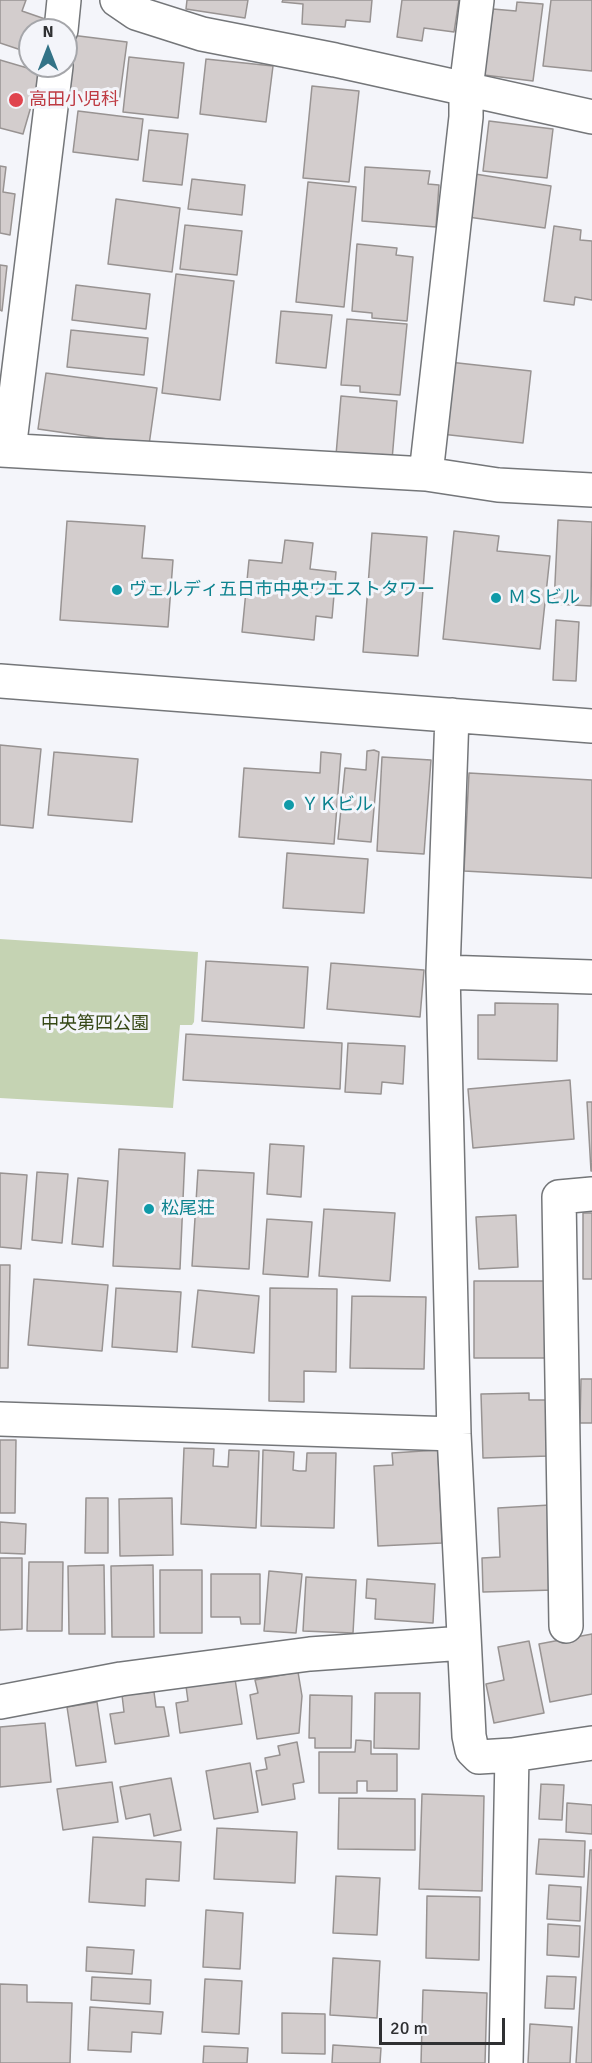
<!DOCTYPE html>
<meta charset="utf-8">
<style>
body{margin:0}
#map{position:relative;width:592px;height:2063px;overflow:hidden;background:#f4f5fa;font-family:Signika,sans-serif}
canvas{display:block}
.north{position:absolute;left:18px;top:18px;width:60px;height:60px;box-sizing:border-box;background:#f4f5fa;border:2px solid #a5a6aa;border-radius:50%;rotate:0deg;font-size:16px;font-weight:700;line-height:24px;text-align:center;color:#2f3032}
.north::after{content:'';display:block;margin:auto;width:21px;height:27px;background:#337387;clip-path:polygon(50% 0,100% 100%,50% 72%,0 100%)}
.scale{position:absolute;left:379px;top:2018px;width:126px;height:27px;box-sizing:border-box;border:3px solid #2f3032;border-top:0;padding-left:8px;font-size:18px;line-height:21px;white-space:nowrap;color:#2f3032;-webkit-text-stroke:4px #f4f5fa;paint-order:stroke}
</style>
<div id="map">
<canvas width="592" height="2063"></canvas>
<div class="north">N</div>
<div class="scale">20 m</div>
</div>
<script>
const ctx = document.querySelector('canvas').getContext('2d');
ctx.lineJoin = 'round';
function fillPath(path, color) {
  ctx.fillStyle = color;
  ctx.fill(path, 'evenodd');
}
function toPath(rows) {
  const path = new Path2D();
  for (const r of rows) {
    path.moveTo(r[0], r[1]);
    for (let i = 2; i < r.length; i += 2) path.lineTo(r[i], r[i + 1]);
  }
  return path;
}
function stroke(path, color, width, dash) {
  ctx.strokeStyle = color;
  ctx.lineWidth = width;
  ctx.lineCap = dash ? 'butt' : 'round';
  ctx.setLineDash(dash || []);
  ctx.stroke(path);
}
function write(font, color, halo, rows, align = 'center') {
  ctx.font = font + ' Signika,"Noto Sans JP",sans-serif';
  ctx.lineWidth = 6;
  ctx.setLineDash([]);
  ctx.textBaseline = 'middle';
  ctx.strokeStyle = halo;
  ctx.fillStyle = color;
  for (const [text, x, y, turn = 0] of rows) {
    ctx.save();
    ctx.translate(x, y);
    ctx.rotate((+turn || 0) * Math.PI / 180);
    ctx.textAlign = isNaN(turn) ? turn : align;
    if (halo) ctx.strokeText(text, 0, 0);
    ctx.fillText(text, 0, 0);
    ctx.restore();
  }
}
fillPath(toPath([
 [0,939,198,952,194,1022,192,1025,180,1025,173,1108,0,1098]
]), '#c5d3b3');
const building = toPath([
 [0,0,26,0,22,11,48,20,45,30,30,30,30,53,0,43,0,0],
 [187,0,248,0,245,18,186,9,187,0],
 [283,0,372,0,370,22,346,20,345,27,302,24,303,4,282,2,283,0],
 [402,0,459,0,454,32,424,28,422,41,397,37,402,0],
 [551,0,592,0,592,71,543,66,551,0],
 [517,2,543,4,533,81,484,75,493,9,516,11,517,2],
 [71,35,127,42,119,102,64,95,71,35],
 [129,57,184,63,178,118,123,112,129,57],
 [206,59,273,66,266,122,200,114,206,59],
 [0,60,41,72,23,134,0,128,0,60],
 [312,86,359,91,349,182,303,178,312,86],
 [78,111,143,119,138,160,73,152,78,111],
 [489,121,553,129,547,178,483,171,489,121],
 [149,130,188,134,182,185,143,181,149,130],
 [0,166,6,167,3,192,15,194,10,235,0,233,0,166],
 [365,167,430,171,428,184,439,185,436,227,362,221,365,167],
 [475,174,551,186,545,228,468,217,475,174],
 [192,179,245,185,242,215,188,209,192,179],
 [308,182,356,187,344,307,296,302,308,182],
 [116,199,180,208,172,272,108,264,116,199],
 [185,225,242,231,237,275,180,269,185,225],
 [554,226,581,230,580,240,592,241,592,300,575,297,574,305,544,301,554,226],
 [357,244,397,248,396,255,413,257,407,321,372,318,372,313,352,311,357,244],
 [0,265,7,266,2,311,0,310,0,265],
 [176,274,234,281,220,400,162,393,176,274],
 [76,285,150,294,146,329,72,320,76,285],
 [281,311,332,315,326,368,276,363,281,311],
 [347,319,407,324,400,395,360,392,360,386,341,385,347,319],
 [71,330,148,338,144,375,67,367,71,330],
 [449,362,531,371,523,443,441,434,449,362],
 [46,373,157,388,149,445,38,429,46,373],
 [341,396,397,401,392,460,336,455,341,396],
 [558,520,592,522,591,606,554,604,558,520],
 [67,521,145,526,142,558,173,560,168,627,60,620,67,521],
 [454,531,499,536,497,551,550,556,540,649,443,639,454,531],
 [372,533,427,537,418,656,363,652,372,533],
 [285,540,313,543,310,569,336,572,332,618,316,616,314,640,242,632,249,560,282,563,285,540],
 [556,620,579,622,576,681,553,680,556,620],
 [0,745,41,749,33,828,0,825,0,745],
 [374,750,379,752,371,842,338,839,345,768,366,770,367,751,374,750],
 [54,752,138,759,132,822,48,815,54,752],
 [321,752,341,754,334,844,239,837,244,768,320,773,321,752],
 [382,757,431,760,424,854,377,851,382,757],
 [469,773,592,780,592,878,464,871,469,773],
 [287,853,368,859,364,913,283,908,287,853],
 [206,961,308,967,304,1028,202,1021,206,961],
 [331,963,424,970,420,1017,327,1009,331,963],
 [495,1003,558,1004,557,1061,478,1059,478,1015,495,1015,495,1003],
 [186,1034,342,1043,340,1089,183,1080,186,1034],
 [348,1043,405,1046,403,1084,382,1082,381,1094,345,1092,348,1043],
 [570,1080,574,1139,473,1148,468,1089,570,1080],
 [587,1102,592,1102,592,1171,591,1171,587,1102],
 [270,1144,304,1146,301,1197,267,1194,270,1144],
 [119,1149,185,1153,180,1269,113,1266,119,1149],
 [198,1170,254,1173,249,1269,192,1266,198,1170],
 [37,1172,68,1174,62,1243,32,1240,37,1172],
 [0,1173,27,1175,21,1249,0,1247,0,1173],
 [78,1178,108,1181,103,1247,72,1244,78,1178],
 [324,1209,395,1213,390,1281,319,1276,324,1209],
 [583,1213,592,1213,592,1279,583,1279,583,1213],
 [516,1215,518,1267,479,1269,476,1217,516,1215],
 [267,1219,312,1222,308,1277,263,1274,267,1219],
 [0,1265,10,1265,8,1368,0,1368,0,1265],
 [34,1279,108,1285,102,1351,28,1345,34,1279],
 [474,1281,550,1281,550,1358,474,1358,474,1281],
 [116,1288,181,1292,177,1352,112,1347,116,1288],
 [270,1288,337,1289,336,1372,304,1371,304,1402,269,1401,270,1288],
 [198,1290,259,1296,254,1353,192,1347,198,1290],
 [352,1296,426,1297,424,1369,350,1368,352,1296],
 [581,1379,592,1379,592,1423,580,1423,581,1379],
 [529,1393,529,1400,547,1400,549,1456,483,1458,481,1394,529,1393],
 [0,1440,16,1440,15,1513,0,1513,0,1440],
 [184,1448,214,1449,213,1466,228,1467,229,1450,259,1451,256,1528,181,1524,184,1448],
 [263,1450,294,1452,293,1470,299,1471,306,1471,307,1453,336,1453,334,1528,261,1526,263,1450],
 [438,1450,442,1543,378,1546,374,1466,393,1465,392,1453,438,1450],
 [86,1498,108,1498,108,1553,85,1553,86,1498],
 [172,1498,173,1555,120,1556,119,1499,172,1498],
 [550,1505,554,1590,483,1592,482,1558,500,1557,498,1508,550,1505],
 [0,1522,26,1524,25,1554,0,1553,0,1522],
 [0,1558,22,1558,22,1629,0,1630,0,1558],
 [29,1562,63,1562,62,1631,27,1631,29,1562],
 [104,1565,105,1634,69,1634,68,1566,104,1565],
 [153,1565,154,1637,112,1637,111,1566,153,1565],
 [160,1570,202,1570,202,1633,160,1633,160,1570],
 [269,1571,302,1574,296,1633,264,1631,269,1571],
 [211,1574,260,1574,260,1624,241,1624,240,1617,211,1617,211,1574],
 [306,1577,356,1580,353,1633,303,1631,306,1577],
 [367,1579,435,1584,433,1623,375,1619,376,1599,366,1598,367,1579],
 [592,1634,592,1694,550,1702,539,1644,592,1634],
 [529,1641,544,1713,494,1723,486,1684,504,1680,498,1647,529,1641],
 [298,1672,302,1696,299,1733,257,1739,250,1695,258,1693,255,1680,298,1672],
 [235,1679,242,1724,180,1733,176,1703,188,1701,186,1686,235,1679],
 [154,1692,156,1707,164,1707,169,1736,115,1744,110,1714,124,1712,122,1695,154,1692],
 [375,1693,420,1693,419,1749,374,1748,375,1693],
 [310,1695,352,1696,351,1748,315,1748,315,1738,309,1738,310,1695],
 [97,1702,106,1762,76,1766,67,1707,97,1702],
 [45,1723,51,1782,0,1787,0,1727,45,1723],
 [356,1740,371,1741,371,1754,397,1754,397,1791,367,1791,367,1781,357,1781,357,1793,319,1793,319,1752,355,1752,356,1740],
 [297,1742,304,1782,293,1784,295,1799,262,1805,256,1771,267,1769,265,1758,280,1755,278,1746,297,1742],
 [250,1763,258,1812,214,1819,206,1771,250,1763],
 [171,1778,181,1830,154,1836,150,1814,126,1819,120,1787,171,1778],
 [112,1782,118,1822,63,1830,57,1789,112,1782],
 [541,1784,564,1785,562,1820,539,1819,541,1784],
 [422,1794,484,1796,482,1891,419,1889,422,1794],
 [339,1798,415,1799,415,1850,338,1849,339,1798],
 [567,1803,592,1805,592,1834,566,1832,567,1803],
 [217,1828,297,1832,295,1883,214,1879,217,1828],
 [93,1837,181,1842,179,1881,146,1879,145,1906,89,1902,93,1837],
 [539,1839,585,1841,584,1877,536,1874,539,1839],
 [590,1850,592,1850,592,2063,576,2063,590,1850],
 [336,1876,380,1878,377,1935,333,1933,336,1876],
 [549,1885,581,1887,580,1921,547,1919,549,1885],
 [427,1896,480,1897,479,1960,426,1958,427,1896],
 [206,1910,243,1913,240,1969,203,1967,206,1910],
 [548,1924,580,1926,579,1957,547,1955,548,1924],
 [87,1947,134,1950,132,1974,86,1971,87,1947],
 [333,1958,380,1961,377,2018,330,2015,333,1958],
 [547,1976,576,1977,574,2009,545,2008,547,1976],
 [92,1977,151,1980,150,2004,91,2000,92,1977],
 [205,1979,242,1981,239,2034,202,2032,205,1979],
 [0,1984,27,1985,27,2002,72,2003,70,2063,0,2063,0,1984],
 [423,1990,487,1993,485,2063,421,2063,423,1990],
 [90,2007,163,2012,161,2034,132,2032,131,2052,88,2050,90,2007],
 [282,2013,325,2014,325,2054,282,2053,282,2013],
 [530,2024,572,2027,570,2063,528,2063,530,2024],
 [333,2045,381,2048,380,2063,332,2063,333,2045],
 [204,2046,248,2048,247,2063,203,2063,204,2046]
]);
fillPath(building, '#d3cdcd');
stroke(building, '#989392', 1.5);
const minor = toPath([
 [117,0,136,13,202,34,335,60,592,117],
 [61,30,64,0],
 [0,450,426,474,498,485,592,490],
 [9,450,56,66],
 [426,474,466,117,466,89,477,0],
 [0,681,592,726],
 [452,715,443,972,454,1434,469,1736,472,1750,479,1757,512,1755],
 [443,972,592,977],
 [0,1419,454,1434],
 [566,1626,559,1197,592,1194],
 [0,1702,121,1679,310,1654,464,1643],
 [506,2063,512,1755,592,1743]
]);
stroke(minor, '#747679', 36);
stroke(minor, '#fff', 33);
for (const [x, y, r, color] of [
 [16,100,8,"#e0444e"],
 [117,590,6,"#0f9aa8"],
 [496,598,6,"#0f9aa8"],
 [289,805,6,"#0f9aa8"],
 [149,1209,6,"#0f9aa8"]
]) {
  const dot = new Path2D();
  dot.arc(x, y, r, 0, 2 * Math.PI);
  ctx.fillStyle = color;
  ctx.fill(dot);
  stroke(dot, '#f4f5fa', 2);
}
write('18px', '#be3a42', '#f4f5fa', [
 ["高田小児科",29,100]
], 'left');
write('18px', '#0d838f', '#f4f5fa', [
 ["ヴェルディ五日市中央ウエストタワー",129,590],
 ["ＭＳビル",508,598],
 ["ＹＫビル",301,805],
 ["松尾荘",161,1209]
], 'left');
write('18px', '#364816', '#f4f5fa', [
 ["中央第四公園",95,1024]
]);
</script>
